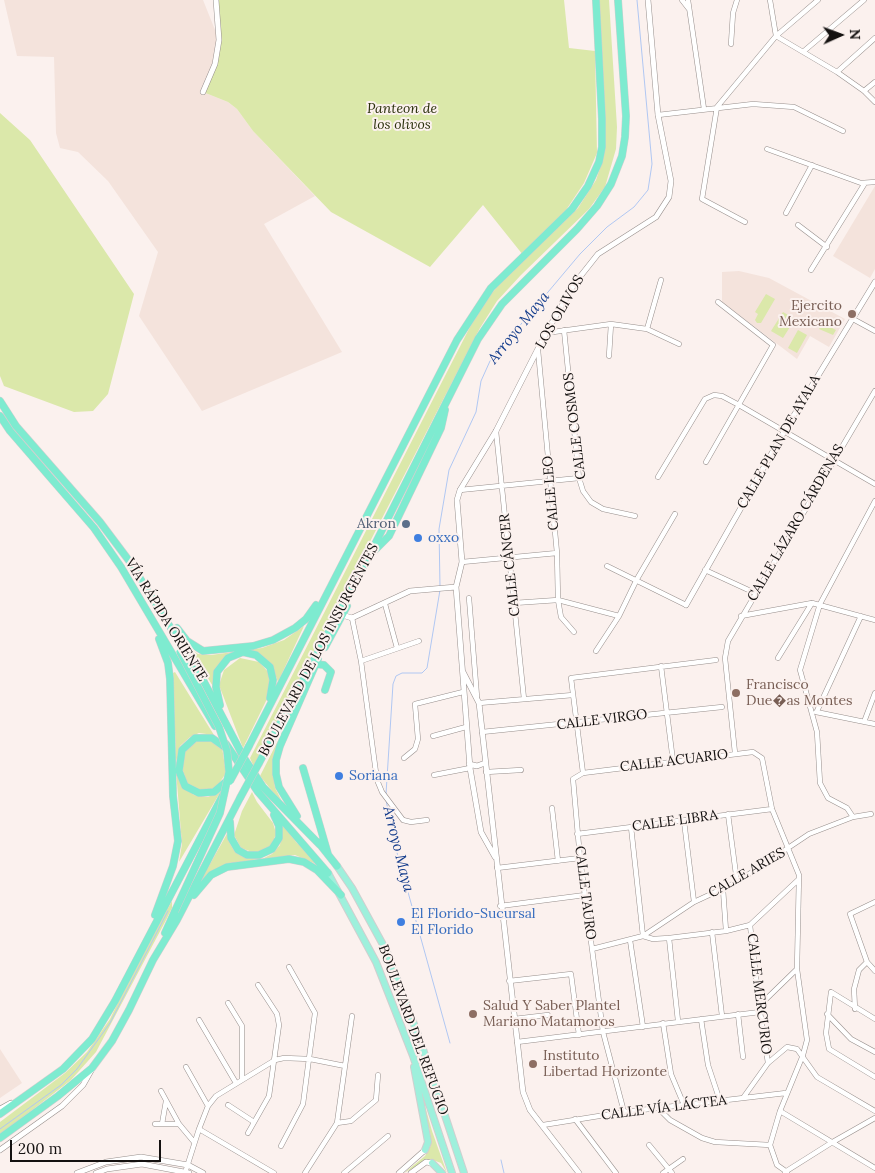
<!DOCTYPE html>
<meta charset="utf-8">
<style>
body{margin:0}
#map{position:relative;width:875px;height:1173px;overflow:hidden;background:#fbf1ee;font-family:Lora,serif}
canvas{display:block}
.north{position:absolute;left:815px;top:10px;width:50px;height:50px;-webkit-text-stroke:4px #fbf1ee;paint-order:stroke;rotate:88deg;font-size:14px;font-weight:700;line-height:20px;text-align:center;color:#141110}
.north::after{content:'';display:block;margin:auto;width:18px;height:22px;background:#141110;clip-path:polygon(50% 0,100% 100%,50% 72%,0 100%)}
.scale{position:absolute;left:10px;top:1140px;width:151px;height:22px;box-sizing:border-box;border:2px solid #141110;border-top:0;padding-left:6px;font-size:15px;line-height:18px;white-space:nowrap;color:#141110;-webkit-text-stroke:4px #fbf1ee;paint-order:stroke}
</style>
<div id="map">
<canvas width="875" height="1173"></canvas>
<div class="north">N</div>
<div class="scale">200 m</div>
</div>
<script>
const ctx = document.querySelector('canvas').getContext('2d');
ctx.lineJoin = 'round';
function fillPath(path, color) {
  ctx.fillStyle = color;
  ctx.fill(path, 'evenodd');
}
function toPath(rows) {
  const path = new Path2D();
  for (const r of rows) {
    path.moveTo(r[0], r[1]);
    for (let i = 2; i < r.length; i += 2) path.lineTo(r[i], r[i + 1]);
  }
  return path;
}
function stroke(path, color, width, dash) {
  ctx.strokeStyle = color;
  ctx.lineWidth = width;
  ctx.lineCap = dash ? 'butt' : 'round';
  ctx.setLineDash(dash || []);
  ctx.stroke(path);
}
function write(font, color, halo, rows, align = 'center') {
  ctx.font = font + ' Lora,serif';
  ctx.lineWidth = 4;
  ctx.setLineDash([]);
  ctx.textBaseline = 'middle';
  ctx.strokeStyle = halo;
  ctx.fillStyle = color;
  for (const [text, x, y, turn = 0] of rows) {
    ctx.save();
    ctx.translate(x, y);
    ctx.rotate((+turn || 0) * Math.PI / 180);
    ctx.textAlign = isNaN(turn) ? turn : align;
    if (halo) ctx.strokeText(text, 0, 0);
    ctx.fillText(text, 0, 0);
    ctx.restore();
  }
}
fillPath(toPath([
 [4,0,203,0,219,40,215,64,203,92,228,102,237,109,253,131,315,196,264,224,342,352,202,411,139,316,158,252,108,181,78,152,60,148,56,133,54,57,17,56],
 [875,186,875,269,870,278,833,256],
 [739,271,769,278,845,319,829,347,810,336,797,359,722,302,722,272],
 [0,1049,22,1083,0,1098]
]), '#f4e3dc');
fillPath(toPath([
 [216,0,564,0,569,48,595,51,597,153,584,183,566,210,523,255,483,205,430,267,331,212,253,131,237,109,228,102,203,92,215,64,219,40],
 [599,0,609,0,617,127,616,149,605,187,589,209,521,275,497,301,480,328,254,767,250,758,472,323,490,295,506,277,578,208,596,180,601,165,605,129],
 [0,113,30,140,134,294,108,394,93,411,74,412,4,386,0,376],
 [766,294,775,299,761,323,757,323,755,320,758,314,755,312],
 [783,312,795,319,783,338,771,331],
 [822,323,836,330,833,335,819,329],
 [798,330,807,335,797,353,788,348],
 [304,626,278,682,271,664,253,653,225,659,214,688,189,647,198,654,211,655,262,648,284,640],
 [240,658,259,662,271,675,267,699,243,748,219,685,224,670],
 [175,672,214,735,199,733,190,737,180,746,176,762,173,673],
 [290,717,273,759,275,788,285,807,260,776],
 [198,740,209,740,222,747,226,773,216,788,204,792,187,783,181,765,186,749],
 [176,771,181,785,194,795,208,797,221,791,179,862,182,844],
 [252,792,257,802,273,823,276,833,272,846,255,853,241,848,234,835,242,811],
 [279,820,297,843,305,848,316,864,295,855,262,859,272,854,280,845,282,832],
 [228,832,230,844,234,850,242,856,257,860,227,864,197,887],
 [172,901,172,908,166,920,96,1052,71,1080,0,1135,0,1122,65,1073,87,1052,110,1019,141,955],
 [419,1085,432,1131,447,1173,441,1163,430,1159,404,1173,425,1156,431,1145,430,1132]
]), '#dbe8aa');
stroke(toPath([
 [440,586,439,529,449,470,476,412,481,381,490,361,580,254,607,227,634,207,648,190,652,164,637,0],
 [386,794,393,684,396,676,402,673,422,673,427,668,440,590],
 [386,800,396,849,450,1043],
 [0,1129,61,1085,77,1069,110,1023,168,911],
 [501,1160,504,1173]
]), '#b0c7f2', 1);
const minor = toPath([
 [682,0,689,9],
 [688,0,704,109],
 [770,0,776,36],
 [776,36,837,72,864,91,875,102],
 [731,44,733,13,737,0],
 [804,51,864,0],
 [837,72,875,38],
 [864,91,875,82],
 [658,115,753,104,794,107,843,131],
 [767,149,861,183,875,182],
 [786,213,812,165],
 [745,222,702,199,717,107,776,36,818,0],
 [798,225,827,247],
 [811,270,865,183],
 [853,319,875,331],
 [647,329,661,280],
 [564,330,579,478,583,491,591,502,603,509,635,516],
 [546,333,611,324,647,329,679,344],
 [538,350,557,553,558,600,561,617,574,632],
 [609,356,611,324],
 [496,431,524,699],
 [706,462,773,345,718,302],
 [658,477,705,399,714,395,722,396,739,405,875,484],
 [460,490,579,478],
 [462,562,557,553],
 [607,566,686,605],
 [705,570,755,593],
 [469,598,477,697],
 [514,603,558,600,619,616],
 [385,604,397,648],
 [741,616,812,603,875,620],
 [352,618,361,661,377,780,382,792,403,820,411,822,427,820],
 [596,651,619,616,637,579,675,514],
 [778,658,812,603],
 [361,661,419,641],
 [661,666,673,761],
 [479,703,573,695],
 [817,711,861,616],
 [816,712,875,724],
 [864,722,875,693],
 [482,732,722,707],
 [433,736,466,727],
 [735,753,725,658,728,641,875,391],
 [404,758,415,749,418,739,415,704,463,692],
 [486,772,521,770],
 [583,773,571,678,716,660],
 [434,775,470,768],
 [552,808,558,861],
 [728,814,737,882],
 [853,817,847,808,828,798,820,783,817,732,800,670,820,604,875,501],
 [684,821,694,902],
 [631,827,643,936,694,902,737,882,809,834,853,817,871,814],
 [577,834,772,809],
 [497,868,580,858],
 [723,889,726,931],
 [875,902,850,914,867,962,875,971],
 [500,906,585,895],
 [750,925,760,1012,768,1063],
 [712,932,722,1016],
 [669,938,678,1021],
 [630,940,643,1027],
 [592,949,643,936,653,939,669,938,726,931,750,925,798,880],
 [509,981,571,974,579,1035],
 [228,1003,242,1026,242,1080],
 [759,1006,797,969],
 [855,1009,854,989,859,970,867,962],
 [738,1014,743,1057],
 [827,1014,851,1039,875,1052],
 [514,1019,548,1015],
 [701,1019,708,1065,720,1101],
 [875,1019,831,992,826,1033,829,1049,875,1077],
 [199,1020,236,1083],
 [663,1023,671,1074,684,1105],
 [517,1042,760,1012],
 [186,1067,208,1106],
 [161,1091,179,1124,194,1142],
 [743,1098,768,1063,787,1047,797,1049,817,1077,875,1111],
 [228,1105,254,1122],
 [658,1108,670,1120,702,1138,715,1142,770,1145],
 [780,1111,875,1168],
 [624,1112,603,1032,580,858,573,779,583,773,753,752,762,758,772,809,799,875,797,969,807,1040,803,1055,780,1111,770,1145],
 [575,1119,616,1173],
 [337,1123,351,1121,376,1100,378,1075],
 [155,1124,179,1124],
 [162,1124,166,1101],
 [543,1125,624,1112,786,1093],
 [199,1129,274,1173],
 [248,1133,269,1096,279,1025,277,1014,258,985],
 [649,1145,672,1173],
 [770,1145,777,1165,787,1172],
 [281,1146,303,1104,315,1013,289,967],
 [785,1172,831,1143,875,1118],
 [185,1173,199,1129,208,1106,216,1096,275,1060,284,1058,310,1059,345,1066],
 [305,1173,337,1123,352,1016],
 [344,1173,388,1136],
 [663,1173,683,1159]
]);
const tertiary = toPath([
 [203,92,215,64,219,40,216,0],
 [686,605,785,430,875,282],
 [342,615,352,618,410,591,456,587],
 [463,672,479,703,523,1092,530,1110,579,1173],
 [469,764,477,766,485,763],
 [495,857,481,832,470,768,456,587,462,562,457,500,460,490,496,431,546,333,575,283,598,254,656,217,669,197,671,181,658,115,648,0],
 [0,1109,11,1103],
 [0,1150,62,1106,83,1085,92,1069],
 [77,1173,106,1162,141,1157,188,1165,203,1173],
 [96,1173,107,1169,142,1164,189,1173],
 [399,1173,425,1150],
 [411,1173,426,1162,432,1163]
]);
const primary = toPath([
 [337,866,352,888,387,952,421,1043,464,1173],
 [328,873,376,962,413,1056,452,1173],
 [414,1067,428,1142,425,1150],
 [432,1163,442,1173]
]);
const trunk = toPath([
 [0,401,16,426,100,522,130,562,203,680,244,758,263,787,320,845],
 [0,416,10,431,94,528,121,567,215,726],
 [371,554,389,536,441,428,445,410],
 [177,628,187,641,203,651,253,646,273,640,295,628,306,619,316,605],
 [325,647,347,606],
 [315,664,324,665,331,672,325,690],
 [220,705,216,687,217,672,228,658,243,652,256,655,270,667,273,680,270,698],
 [226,744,258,792,328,873],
 [249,746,457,340,491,288,572,209,588,186,599,162,602,147,602,119,596,0],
 [226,748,212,738,195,738,182,750,179,771,185,786,199,793,214,792,228,780],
 [259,763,369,556,478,339,502,304,577,229,597,206,611,184,622,156,625,137,626,116,618,0],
 [303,768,328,854],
 [297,816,279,787,276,774,276,760,280,746,318,659],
 [230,822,231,838,238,850,247,855,259,855,272,849,279,838,279,826,274,815],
 [318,842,337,866],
 [194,895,211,875,227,867,289,859,304,862,317,870,341,895],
 [155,915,173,866,178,841,173,796,170,679,168,663,159,639],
 [165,933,175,911],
 [0,1114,63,1069,92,1039,115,1001,223,795],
 [0,1138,58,1096,92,1068,112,1041,129,1010,153,960,177,920,240,798]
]);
stroke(minor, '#978f8c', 5.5);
stroke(tertiary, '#978f8c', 6);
stroke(primary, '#d0cfcf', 8);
stroke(trunk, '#d0cfcf', 8);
stroke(minor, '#fff', 4.5);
stroke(tertiary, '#fff', 5);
stroke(primary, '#9ef0dc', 6);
stroke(trunk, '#7eebd0', 7);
const trunkBridge = toPath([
 [230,781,249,746],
 [240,798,259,763],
 [175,911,220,813,229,772,227,751,219,727,180,652]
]);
stroke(trunkBridge, '#d0cfcf', 8, []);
stroke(trunkBridge, '#7eebd0', 7);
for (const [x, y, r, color] of [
 [852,314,5,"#8d6e63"],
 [406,524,5,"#5c6f8a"],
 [418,538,5,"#3f7fe0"],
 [736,693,5,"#8d6e63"],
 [339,776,5,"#3f7fe0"],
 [401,922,5,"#3f7fe0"],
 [473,1014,5,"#8d6e63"],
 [533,1064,5,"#8d6e63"]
]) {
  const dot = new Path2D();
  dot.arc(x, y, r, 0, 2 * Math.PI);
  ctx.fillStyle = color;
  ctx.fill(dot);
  stroke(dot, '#fbf1ee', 2);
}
write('italic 14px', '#2a300b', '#fbf1ee', [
 ["Panteon de",402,109],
 ["los olivos",402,125]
]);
write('14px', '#785e54', '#fbf1ee', [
 ["Ejercito",842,306,"right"],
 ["Mexicano",842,322,"right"],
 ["Francisco",746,685],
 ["Due�as Montes",746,701],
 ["Salud Y Saber Plantel",483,1006],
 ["Mariano Matamoros",483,1022],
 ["Instituto",543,1056],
 ["Libertad Horizonte",543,1072]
], 'left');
write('14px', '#141110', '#fbf1ee', [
 ["LOS OLIVOS",560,312,-60],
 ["CALLE COSMOS",575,426,-97],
 ["CALLE PLAN DE AYALA",779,442,-60],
 ["CALLE LEO",551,493,-95],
 ["CALLE LÁZARO CÁRDENAS",796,523,-60],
 ["CALLE CÁNCER",510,565,-96],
 ["VÍA RÁPIDA ORIENTE",166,620,58],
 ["BOULEVARD DE LOS INSURGENTES",319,650,-62],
 ["CALLE VIRGO",602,720,-7],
 ["CALLE ACUARIO",674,761,-7],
 ["CALLE LIBRA",675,821,-8],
 ["CALLE ARIES",747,873,-30],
 ["CALLE TAURO",585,893,83],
 ["CALLE MERCURIO",759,994,83],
 ["BOULEVARD DEL REFUGIO",413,1030,70],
 ["CALLE VÍA LÁCTEA",664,1108,-7]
]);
write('14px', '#4e5e75', '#fbf1ee', [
 ["Akron",396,524]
], 'right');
write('14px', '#366cbe', '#fbf1ee', [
 ["oxxo",428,538],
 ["Soriana",349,776],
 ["El Florido-Sucursal",411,914],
 ["El Florido",411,930]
], 'left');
write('italic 15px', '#163e8d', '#fbf1ee', [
 ["Arroyo Maya",519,328,-51],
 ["Arroyo Maya",398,849,76]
]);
</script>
